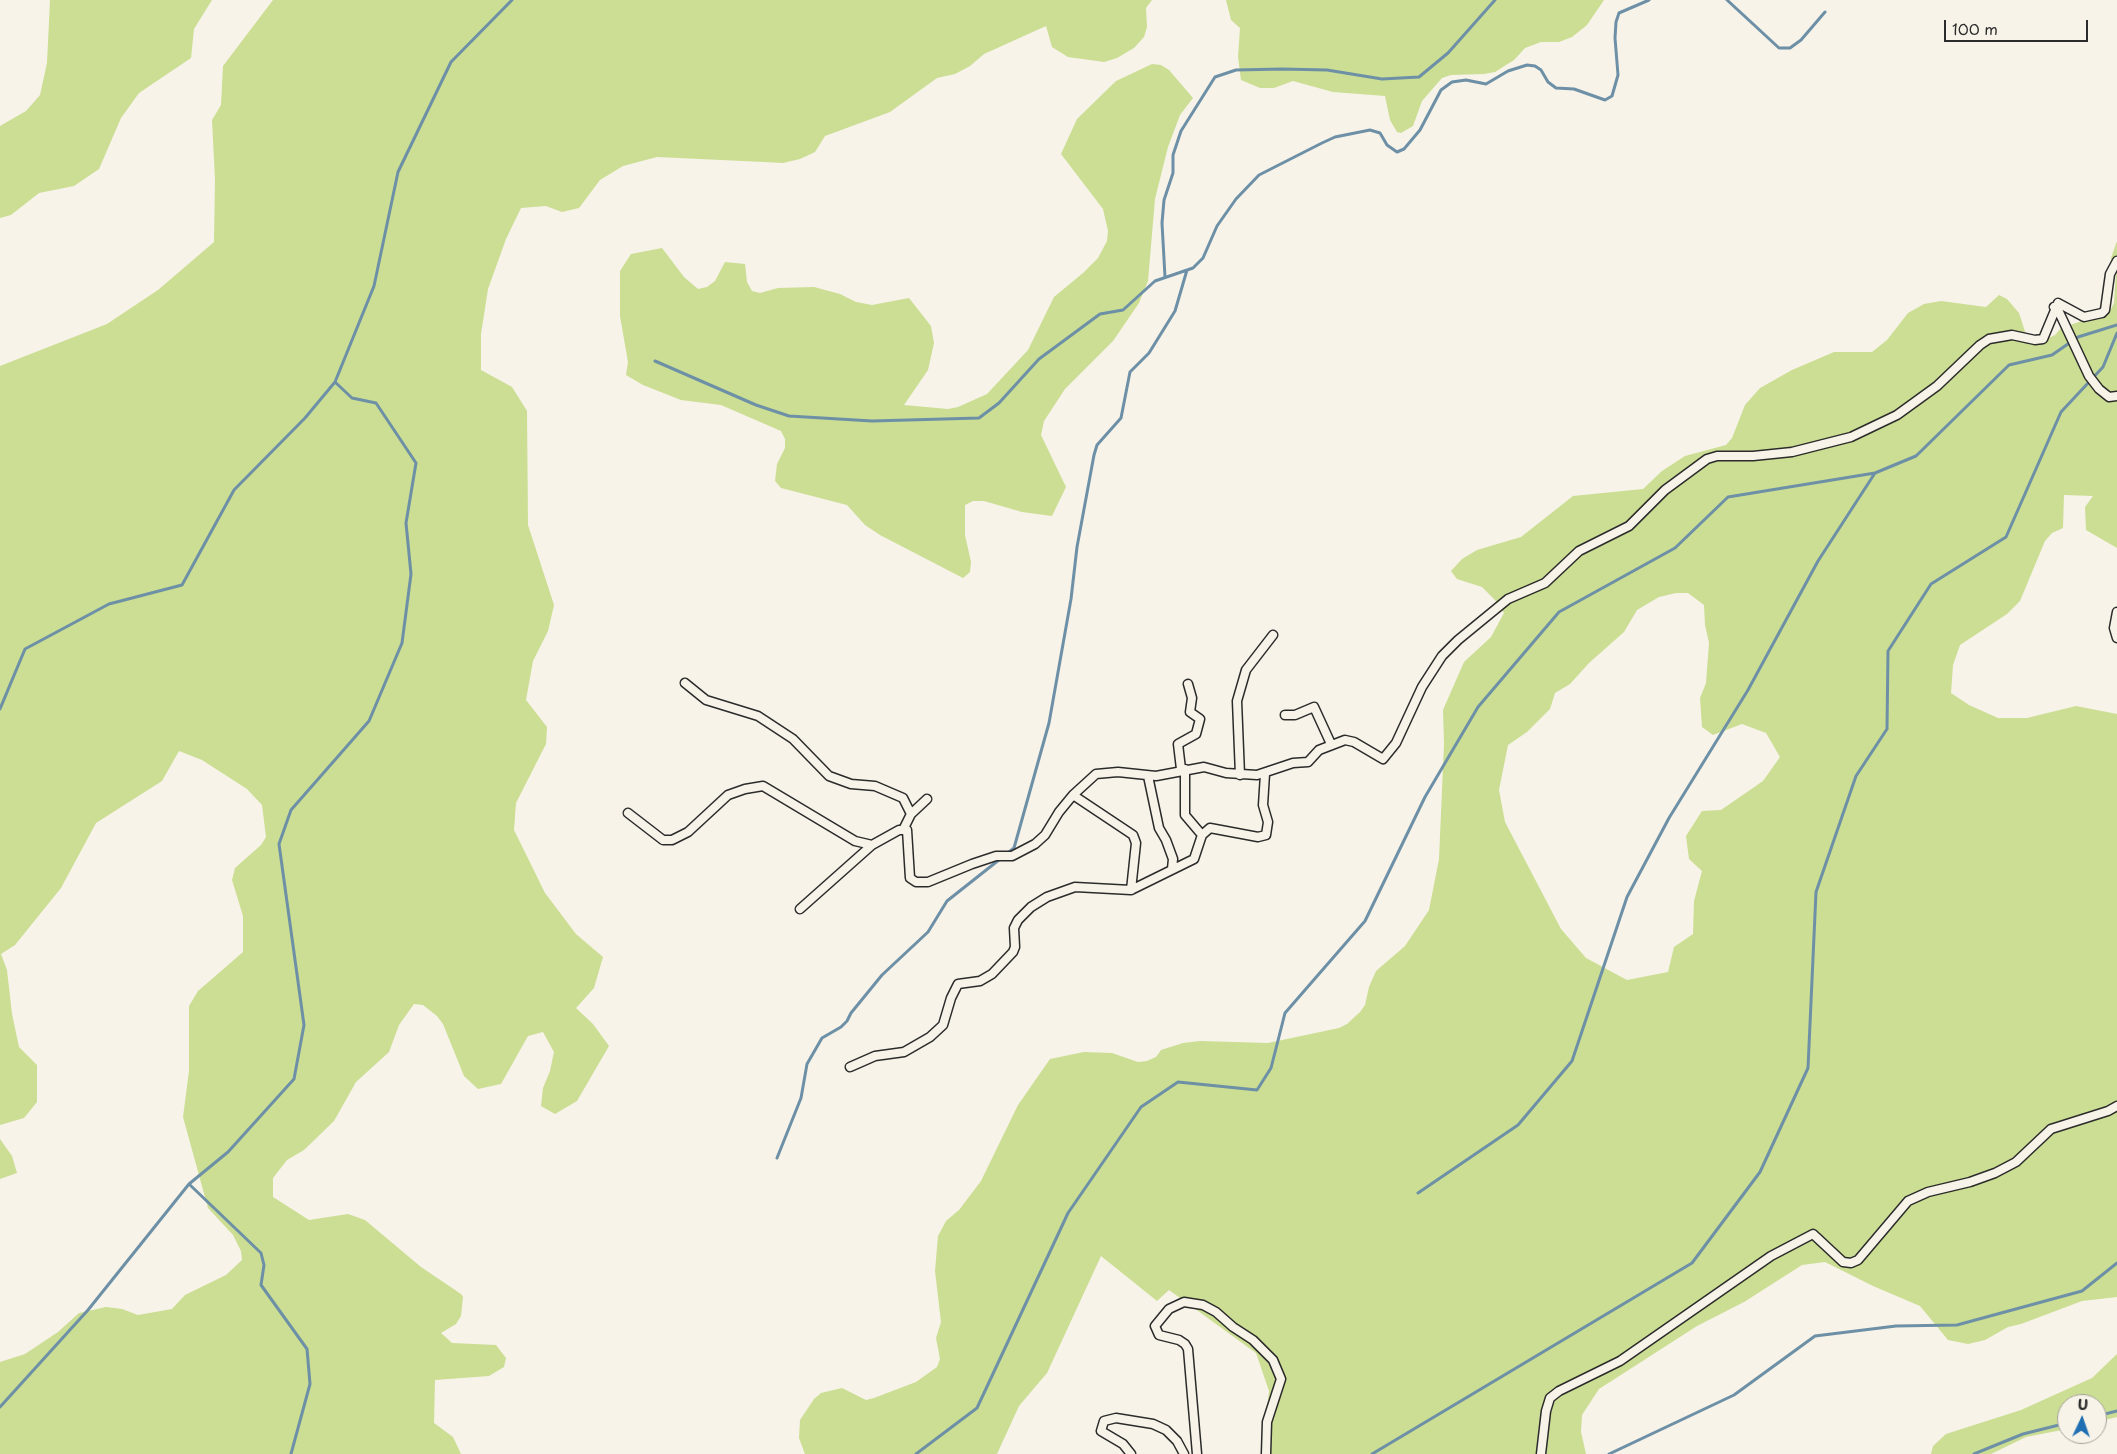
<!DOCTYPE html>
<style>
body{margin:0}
#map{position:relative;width:2117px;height:1454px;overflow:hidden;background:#f7f3e8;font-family:"Playpen Sans",sans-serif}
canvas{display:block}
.north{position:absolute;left:2057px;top:1394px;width:50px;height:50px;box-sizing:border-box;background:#f7f3e8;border:1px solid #a5a39c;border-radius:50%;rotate:3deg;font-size:14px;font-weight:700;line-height:20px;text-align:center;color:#2b2b2b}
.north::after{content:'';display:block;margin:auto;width:18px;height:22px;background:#1f6fb2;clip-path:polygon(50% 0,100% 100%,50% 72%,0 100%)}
.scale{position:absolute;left:1944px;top:20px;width:144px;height:22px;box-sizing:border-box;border:2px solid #2b2b2b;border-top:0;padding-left:6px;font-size:15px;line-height:18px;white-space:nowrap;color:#2b2b2b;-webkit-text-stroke:4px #f7f3e8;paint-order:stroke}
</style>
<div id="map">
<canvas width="2117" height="1454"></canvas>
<div class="north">U</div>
<div class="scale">100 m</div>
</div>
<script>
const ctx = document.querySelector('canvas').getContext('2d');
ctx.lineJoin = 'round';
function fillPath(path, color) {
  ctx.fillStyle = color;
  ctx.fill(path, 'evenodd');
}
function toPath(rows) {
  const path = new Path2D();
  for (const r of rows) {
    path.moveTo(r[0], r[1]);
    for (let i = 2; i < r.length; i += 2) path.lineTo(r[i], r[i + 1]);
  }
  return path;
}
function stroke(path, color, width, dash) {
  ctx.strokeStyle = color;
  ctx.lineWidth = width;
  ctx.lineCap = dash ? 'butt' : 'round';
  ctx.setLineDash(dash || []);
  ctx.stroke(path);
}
fillPath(toPath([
 [50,0,212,0,194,29,191,58,139,93,121,118,99,169,74,186,39,193,11,215,0,218,0,126,26,111,40,95,47,63],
 [273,0,1152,0,1146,8,1147,27,1144,37,1134,48,1117,58,1104,62,1068,57,1052,47,1046,26,984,54,970,66,955,74,937,78,890,112,825,136,815,152,800,159,783,163,764,162,657,157,623,166,600,180,579,208,562,212,546,206,521,208,506,239,488,289,481,334,481,370,512,387,527,411,528,525,554,605,548,631,533,661,526,700,547,727,546,744,516,803,514,830,545,893,576,934,603,957,594,988,576,1008,593,1024,609,1046,577,1101,555,1114,541,1106,543,1088,550,1071,554,1052,543,1032,528,1036,501,1084,478,1089,464,1076,443,1024,437,1016,423,1005,414,1004,399,1025,389,1052,356,1082,334,1121,304,1150,287,1160,273,1178,273,1197,309,1220,348,1214,365,1220,421,1267,461,1294,463,1297,461,1316,456,1324,441,1333,452,1343,496,1345,506,1358,504,1367,489,1376,435,1380,434,1423,453,1437,461,1454,0,1454,0,1362,25,1354,58,1332,79,1313,106,1307,122,1309,138,1315,172,1309,185,1295,226,1275,242,1260,241,1251,233,1235,208,1208,183,1117,189,1071,189,1006,198,991,243,952,243,916,232,880,235,868,261,845,266,837,262,805,247,789,202,760,179,751,162,781,96,823,61,888,15,945,1,954,7,970,12,1014,19,1047,37,1065,37,1102,24,1118,0,1125,0,366,107,324,158,290,214,242,215,180,212,120,221,105,223,66],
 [1226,0,1604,0,1587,25,1572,37,1559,42,1541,42,1525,48,1514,60,1495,72,1484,74,1451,75,1442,78,1422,101,1413,126,1401,133,1397,132,1390,120,1385,96,1333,92,1293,81,1274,88,1260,88,1241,80,1238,57,1240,28,1231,20],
 [1152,64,1161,65,1169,70,1193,98,1180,115,1168,147,1155,199,1148,281,1139,303,1113,341,1065,389,1044,421,1041,435,1066,487,1052,516,1022,512,984,501,973,501,965,505,965,535,971,562,970,572,963,578,880,535,865,525,847,505,781,488,775,481,777,464,785,448,785,439,781,431,721,405,681,400,643,385,626,375,628,362,620,316,620,271,631,254,662,248,684,277,698,289,707,287,715,281,725,262,745,264,747,282,752,291,760,293,778,288,814,287,840,294,856,302,872,305,909,298,931,326,934,343,928,370,904,405,948,409,958,407,987,394,1028,350,1054,297,1083,273,1098,258,1107,241,1108,231,1103,209,1061,154,1077,119,1116,81],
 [2117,241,2117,548,2086,530,2085,507,2093,496,2064,495,2063,528,2052,533,2045,541,2020,601,2007,614,1960,645,1953,665,1951,693,1969,705,1998,718,2027,718,2076,706,2117,714,2117,1297,2082,1301,2021,1324,2008,1327,1985,1340,1968,1344,1948,1340,1920,1306,1873,1286,1825,1262,1802,1265,1744,1302,1697,1326,1599,1389,1582,1415,1581,1432,1586,1454,1262,1454,1269,1391,1256,1353,1169,1290,1157,1301,1101,1256,1047,1373,1019,1406,997,1454,805,1454,799,1438,800,1420,814,1399,821,1393,842,1388,866,1400,874,1398,916,1382,937,1367,940,1359,936,1338,941,1322,935,1271,938,1236,946,1221,959,1210,981,1181,1018,1105,1050,1059,1084,1052,1112,1053,1138,1062,1147,1061,1156,1057,1161,1050,1183,1043,1200,1041,1268,1043,1339,1028,1347,1024,1360,1012,1365,1005,1369,987,1376,971,1405,946,1429,910,1439,859,1444,744,1443,710,1464,662,1491,637,1504,613,1495,600,1482,587,1457,579,1451,571,1462,559,1477,550,1521,537,1573,496,1643,489,1662,471,1685,456,1726,445,1732,438,1745,405,1760,388,1792,370,1834,352,1872,352,1887,340,1908,313,1924,304,1941,301,1986,307,1999,295,2007,299,2019,313,2029,344,2034,345,2055,335,2061,328,2082,321,2100,319,2108,315,2114,303,2116,273,2111,258],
 [1676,593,1688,593,1704,605,1705,625,1709,643,1706,683,1700,698,1702,727,1713,735,1742,724,1766,733,1780,757,1763,781,1721,810,1702,811,1686,836,1689,859,1702,871,1694,901,1693,934,1674,947,1668,972,1627,980,1586,958,1561,929,1505,822,1499,790,1508,745,1527,732,1550,709,1555,693,1570,684,1589,663,1624,632,1637,610,1659,597],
 [0,1139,12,1156,17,1173,0,1179],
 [2117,1354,2117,1417,2097,1422,2097,1404,2067,1404,2067,1429,2026,1437,1991,1454,1931,1454,1933,1446,1946,1434,2021,1410,2092,1378]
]), '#cbde93');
stroke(toPath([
 [1727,0,1779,48,1790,48,1801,40,1825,12],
 [1165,277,1162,223,1164,200,1173,173,1173,155,1181,131,1215,77,1236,70,1282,69,1327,70,1382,79,1419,77,1448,53,1495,0],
 [655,361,756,405,789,416,872,421,979,418,999,403,1039,359,1100,314,1123,310,1155,281,1193,268,1203,258,1217,226,1236,199,1259,175,1322,143,1335,137,1370,130,1380,133,1387,145,1397,152,1404,149,1420,130,1441,90,1452,82,1466,80,1486,84,1508,71,1527,65,1535,66,1541,70,1548,82,1556,88,1574,89,1605,100,1612,96,1618,75,1615,38,1616,22,1619,13,1649,0],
 [0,709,25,649,109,604,182,585,234,490,305,418,335,382,374,286,398,172,451,62,512,0],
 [777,1158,801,1098,807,1064,822,1038,841,1027,847,1021,851,1013,882,975,928,932,947,901,1014,848,1049,723,1071,599,1077,547,1094,455,1097,445,1121,418,1130,372,1149,353,1175,311,1187,270],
 [189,1184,261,1253,264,1265,261,1285,307,1349,310,1384,291,1454],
 [1418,1193,1518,1125,1572,1061,1627,897,1669,818,1748,690,1818,561,1875,473],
 [0,1407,88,1310,189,1184,228,1152,294,1079,304,1025,279,844,291,810,369,721,402,643,411,574,406,523,416,463,376,403,352,398,335,382],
 [2097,1416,2117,1411],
 [916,1454,977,1408,1068,1213,1141,1107,1178,1082,1257,1090,1271,1068,1285,1013,1365,921,1425,797,1478,707,1559,612,1675,548,1728,497,1875,473,1916,456,2009,365,2052,355,2078,337,2117,325],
 [1372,1454,1692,1263,1760,1172,1808,1068,1816,892,1856,776,1887,729,1888,651,1931,584,2006,537,2061,412,2103,367,2117,333],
 [1609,1454,1734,1395,1815,1336,1896,1326,1957,1325,2082,1291,2117,1263],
 [1974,1454,2023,1434,2067,1423]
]), '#6d90a7', 3);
const minor = toPath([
 [2054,307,2059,312,2089,376,2099,389,2109,397,2117,396],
 [2117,612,2114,628,2117,638],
 [685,683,706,700,758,716,793,739,829,776,851,784,875,786,903,798,911,814],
 [1285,715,1295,715,1314,707,1331,744],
 [1181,769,1178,744,1196,734,1200,719,1190,712,1192,698,1188,684],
 [1185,769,1185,815,1202,835],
 [1240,775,1237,701,1246,670,1273,635],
 [1148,776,1159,828,1166,840,1173,859,1172,869],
 [1073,795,1133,835,1136,843,1131,890],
 [628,813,663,840,672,840,688,832,728,795,745,789,763,786,855,841,872,845,899,830,907,830,910,878,916,882,928,882,972,864,996,856,1012,856,1035,844,1045,835,1059,812,1073,795,1096,774,1118,772,1156,776,1204,767,1226,773,1257,775,1293,763,1308,762,1319,750,1345,740,1354,742,1383,759,1396,743,1422,687,1442,656,1458,640,1508,599,1545,583,1579,551,1629,526,1665,490,1707,459,1717,456,1753,456,1792,452,1851,437,1897,415,1937,386,1980,345,1989,339,2012,335,2035,340,2043,339,2058,303,2084,317,2102,313,2105,310,2110,274,2117,261],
 [904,828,911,814,927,799],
 [800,909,872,845],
 [850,1067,875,1056,904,1052,930,1037,943,1025,951,998,958,984,980,981,992,974,1013,952,1015,947,1014,928,1018,920,1031,907,1047,897,1075,887,1131,890,1194,859,1202,835,1210,828,1258,837,1266,835,1268,822,1263,805,1265,774],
 [1131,1454,1123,1444,1101,1431,1104,1421,1116,1418,1153,1424,1166,1430,1177,1441,1184,1454],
 [1197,1454,1188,1349,1185,1344,1179,1340,1159,1335,1155,1326,1169,1309,1184,1302,1203,1305,1216,1312,1233,1327,1253,1340,1273,1360,1281,1379,1267,1422,1266,1454],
 [1541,1454,1546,1411,1550,1398,1559,1391,1620,1361,1771,1256,1813,1234,1843,1262,1851,1263,1858,1260,1908,1201,1928,1192,1970,1182,1995,1173,2016,1162,2051,1129,2108,1111,2117,1106]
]);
stroke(minor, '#2b2b2b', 11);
stroke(minor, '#f7f3e8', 8);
</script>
